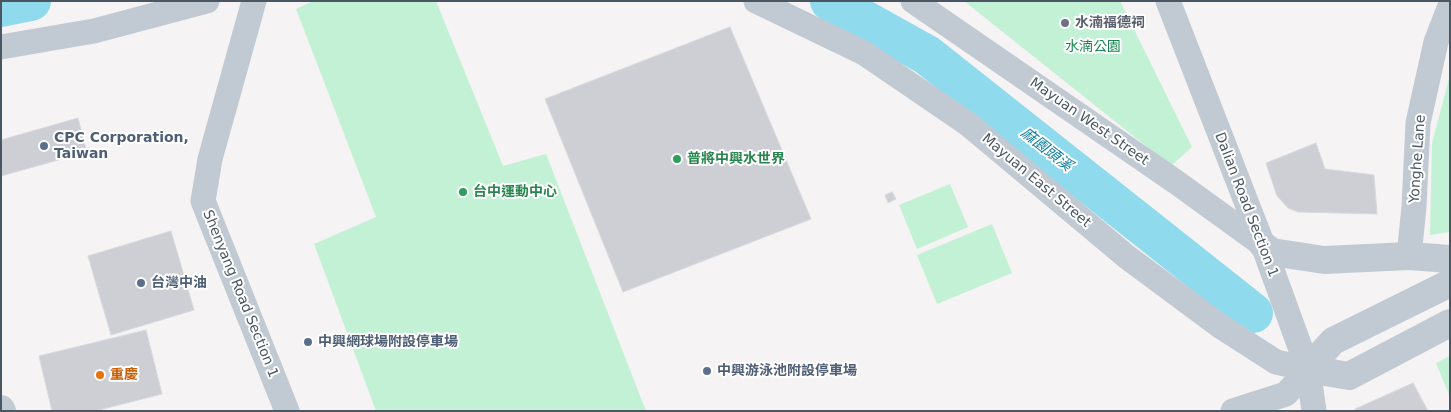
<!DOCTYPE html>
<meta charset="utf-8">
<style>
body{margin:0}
#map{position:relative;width:1451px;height:412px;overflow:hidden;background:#f5f3f3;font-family:"DejaVu Sans",sans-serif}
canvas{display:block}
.frame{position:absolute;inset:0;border:2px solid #4a5661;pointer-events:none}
</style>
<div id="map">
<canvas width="1451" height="412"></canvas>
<div class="frame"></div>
</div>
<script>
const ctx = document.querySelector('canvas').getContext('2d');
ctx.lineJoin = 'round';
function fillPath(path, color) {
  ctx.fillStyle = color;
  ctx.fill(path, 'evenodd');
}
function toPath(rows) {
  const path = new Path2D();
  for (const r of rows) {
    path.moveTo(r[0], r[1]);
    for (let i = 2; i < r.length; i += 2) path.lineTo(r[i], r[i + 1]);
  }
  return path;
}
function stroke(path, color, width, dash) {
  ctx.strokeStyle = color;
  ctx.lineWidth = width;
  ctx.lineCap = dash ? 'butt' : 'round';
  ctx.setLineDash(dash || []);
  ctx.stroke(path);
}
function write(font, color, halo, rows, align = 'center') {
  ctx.font = font + ' "DejaVu Sans","Noto Sans TC",sans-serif';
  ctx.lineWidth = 4;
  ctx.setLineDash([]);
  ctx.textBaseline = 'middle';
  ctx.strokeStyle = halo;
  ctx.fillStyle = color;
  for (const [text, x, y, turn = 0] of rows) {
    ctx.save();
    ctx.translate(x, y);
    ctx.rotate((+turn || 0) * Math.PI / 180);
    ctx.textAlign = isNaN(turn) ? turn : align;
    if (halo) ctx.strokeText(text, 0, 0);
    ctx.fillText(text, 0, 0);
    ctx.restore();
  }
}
fillPath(toPath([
 [313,1,436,1,503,166,546,154,646,411,376,411,314,244,376,217,296,9],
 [964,1,1120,1,1192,147,1171,166],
 [1450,75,1450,232,1430,235,1432,143],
 [950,184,968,227,917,249,899,205],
 [992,224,1012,273,937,304,917,255],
 [1450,356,1450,397,1436,363]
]), '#c3f1d5');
stroke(toPath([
 [830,1,927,55,1253,313],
 [1,7,31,1]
]), '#90daee', 40);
const building = toPath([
 [730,27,811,219,623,292,545,99,730,27],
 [78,118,87,152,1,176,1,140,78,118],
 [1316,143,1325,169,1374,175,1377,214,1298,212,1288,208,1277,196,1266,163,1316,143],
 [892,192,896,199,888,203,885,195,892,192],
 [171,231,194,310,111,335,88,256,171,231],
 [146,330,162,394,95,411,52,411,39,356,146,330],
 [1413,383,1428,411,1355,411,1355,409,1413,383]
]);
fillPath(building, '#cdcfd5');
stroke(building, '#d7d9de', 1);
stroke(toPath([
 [254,1,210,159,203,201,287,411],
 [756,1,864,53,968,124,1127,257,1220,326,1276,362,1308,369],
 [913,1,1176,182,1263,245],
 [1168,1,1263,245,1308,369,1314,411],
 [1,47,94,31,207,1],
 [1409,256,1414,207,1418,123,1436,42,1450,6],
 [1233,411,1286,394,1308,369]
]), '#c1cad2', 25);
stroke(toPath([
 [1263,245,1272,252,1324,260,1409,256,1450,259],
 [1308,369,1333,341,1450,283],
 [1308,369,1349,376,1450,323]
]), '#c1cad2', 28);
stroke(toPath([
 [1,409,2,411]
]), '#c1cbd6', 28);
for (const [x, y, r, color] of [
 [1065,23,5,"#6b7280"],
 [44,146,5,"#5c6f8a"],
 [677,159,5,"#2e9e5b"],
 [463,192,5,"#2e9e5b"],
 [141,283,5,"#5c6f8a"],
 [308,342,5,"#5c6f8a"],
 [707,371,5,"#5c6f8a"],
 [100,375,5,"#e8710a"]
]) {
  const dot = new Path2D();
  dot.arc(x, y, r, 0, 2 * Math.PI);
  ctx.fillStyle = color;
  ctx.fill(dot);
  stroke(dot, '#fff', 2);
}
write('bold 14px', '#5b616d', '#fff', [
 ["水湳福德祠",1075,23]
], 'left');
write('14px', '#17864f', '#fff', [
 ["水湳公園",1093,47]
]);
write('14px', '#4a5661', '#fff', [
 ["Mayuan West Street",1089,122,35],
 ["Yonghe Lane",1418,159,-86],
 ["Mayuan East Street",1036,181,40],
 ["Dalian Road Section 1",1246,205,69],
 ["Shenyang Road Section 1",240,294,68]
]);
write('bold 14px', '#4e5e75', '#fff', [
 ["CPC Corporation,",54,138],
 ["Taiwan",54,154],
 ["台灣中油",151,283],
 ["中興網球場附設停車場",318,342],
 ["中興游泳池附設停車場",717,371]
], 'left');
write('bold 14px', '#27864d', '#fff', [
 ["普將中興水世界",687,159],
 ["台中運動中心",473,192]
], 'left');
write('bold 14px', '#c56008', '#fff', [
 ["重慶",110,375]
], 'left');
write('italic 15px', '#0c7c9b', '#fff', [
 ["麻園頭溪",1046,150,38]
]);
</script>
